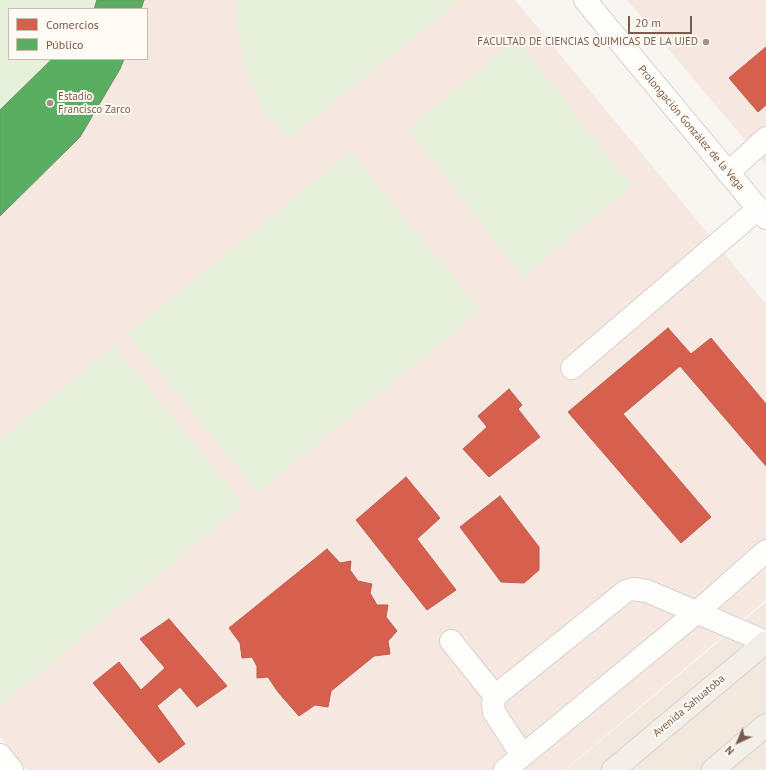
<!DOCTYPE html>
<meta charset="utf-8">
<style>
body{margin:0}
#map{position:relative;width:766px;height:770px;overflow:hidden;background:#f9f5f0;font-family:"PT Sans",sans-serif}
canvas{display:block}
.legend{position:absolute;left:8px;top:8px;width:140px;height:52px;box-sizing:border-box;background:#fffaf3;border:1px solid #cabbb1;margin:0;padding:5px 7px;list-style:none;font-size:12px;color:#7a5c4d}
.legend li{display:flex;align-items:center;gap:8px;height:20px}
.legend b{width:20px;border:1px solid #cabbb1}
.north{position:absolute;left:718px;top:722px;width:40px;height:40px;-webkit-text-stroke:3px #fffaf3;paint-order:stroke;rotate:224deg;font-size:11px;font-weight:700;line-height:16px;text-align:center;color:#7a5c4d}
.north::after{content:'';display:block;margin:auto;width:14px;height:18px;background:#7a5c4d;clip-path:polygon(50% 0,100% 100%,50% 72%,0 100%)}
.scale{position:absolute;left:628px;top:16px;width:64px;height:18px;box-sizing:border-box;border:2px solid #7a5c4d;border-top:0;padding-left:5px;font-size:12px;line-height:14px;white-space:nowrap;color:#7a5c4d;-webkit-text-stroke:3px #fffaf3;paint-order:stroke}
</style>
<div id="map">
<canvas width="766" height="770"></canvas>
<ul class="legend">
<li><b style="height:11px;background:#d6604d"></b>Comercios</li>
<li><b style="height:11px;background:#5aae61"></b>Público</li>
</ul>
<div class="north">N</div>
<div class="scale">20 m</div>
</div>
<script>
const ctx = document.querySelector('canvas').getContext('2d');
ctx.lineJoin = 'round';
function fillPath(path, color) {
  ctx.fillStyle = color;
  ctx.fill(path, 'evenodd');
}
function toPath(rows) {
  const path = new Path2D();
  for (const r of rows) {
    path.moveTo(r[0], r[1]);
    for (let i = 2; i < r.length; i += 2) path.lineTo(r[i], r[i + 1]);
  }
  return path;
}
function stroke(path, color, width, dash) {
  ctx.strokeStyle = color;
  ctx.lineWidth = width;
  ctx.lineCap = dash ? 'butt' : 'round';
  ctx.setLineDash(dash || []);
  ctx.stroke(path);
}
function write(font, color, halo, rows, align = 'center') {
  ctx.font = font + ' "PT Sans",sans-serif';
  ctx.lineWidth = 4;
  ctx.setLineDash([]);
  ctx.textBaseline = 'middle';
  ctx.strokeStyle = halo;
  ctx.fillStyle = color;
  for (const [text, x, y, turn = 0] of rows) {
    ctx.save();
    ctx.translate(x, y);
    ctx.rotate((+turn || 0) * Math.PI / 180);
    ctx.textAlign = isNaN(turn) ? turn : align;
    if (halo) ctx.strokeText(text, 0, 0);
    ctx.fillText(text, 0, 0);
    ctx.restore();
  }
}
fillPath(toPath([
 [766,602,766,770,566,770]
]), '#f2e8de');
fillPath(toPath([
 [0,0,515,0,766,304,766,600,565,770,27,770,0,737],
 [9,9,147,9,147,59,9,59],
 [627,0,766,0,766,165]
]), '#f6e8e1');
fillPath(toPath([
 [0,0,144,0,141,9,9,9,9,59,124,59,120,69,80,137,0,216],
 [237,0,456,0,458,2,288,139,265,112,246,71,236,24],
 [516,39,632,186,523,277,408,129],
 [351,152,481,311,258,492,128,334],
 [114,346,244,504,0,706,0,439]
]), '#e7f0db');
const shops = toPath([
 [766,47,766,105,758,112,729,78,766,47],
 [668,328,691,354,711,338,766,404,766,466,680,366,623,414,711,517,681,543,568,412,668,328],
 [509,389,522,405,518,409,540,437,489,477,463,449,487,427,478,416,509,389],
 [406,477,440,518,417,539,456,590,427,610,356,520,406,477],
 [500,496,539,547,539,570,524,583,501,582,460,527,500,496],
 [327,549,340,563,351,561,350,570,358,581,372,584,370,593,377,605,388,605,386,617,397,631,388,641,390,654,374,656,331,691,328,707,315,705,299,716,278,692,268,677,257,678,257,666,252,657,242,658,240,643,229,628,327,549],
 [169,619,227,686,197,707,180,687,157,706,185,744,159,763,93,683,119,662,141,690,165,668,140,639,169,619]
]);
fillPath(shops, '#d6604d');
stroke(shops, '#ba5f4d', 1);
const public = toPath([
 [97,0,144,0,141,9,94,9,97,0],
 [52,59,124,59,120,69,80,137,0,216,0,110,52,59]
]);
fillPath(public, '#5aae61');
stroke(public, '#64955b', 1);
const minor = toPath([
 [585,0,766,218],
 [728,173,766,138],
 [572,368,758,209],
 [451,641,495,696],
 [0,755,12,770],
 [522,755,494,712,493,704,495,696,626,591,633,589,647,591,766,642],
 [505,770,696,613,766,551]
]);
const major = toPath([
 [613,770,766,642],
 [713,770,766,725]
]);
stroke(minor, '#d7d1cb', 24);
stroke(major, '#dad1cc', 24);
stroke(minor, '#fefefd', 22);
stroke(major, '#f3eee8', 22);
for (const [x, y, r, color] of [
 [706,42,4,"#a69286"],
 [50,103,4,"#a69286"]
]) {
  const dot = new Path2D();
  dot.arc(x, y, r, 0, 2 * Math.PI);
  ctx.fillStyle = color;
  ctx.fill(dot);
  stroke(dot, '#fffaf3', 1.5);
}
write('11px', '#7a5c4d', '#fffaf3', [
 ["FACULTAD DE CIENCIAS QUIMICAS DE LA UJED",698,42],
 ["Estadio",58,97,"left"],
 ["Francisco Zarco",58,110,"left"]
], 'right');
write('11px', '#7a5c4d', '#fffaf3', [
 ["Prolongación González de la Vega",691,128,50],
 ["Avenida Sahuatoba",689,706,-40]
]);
</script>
